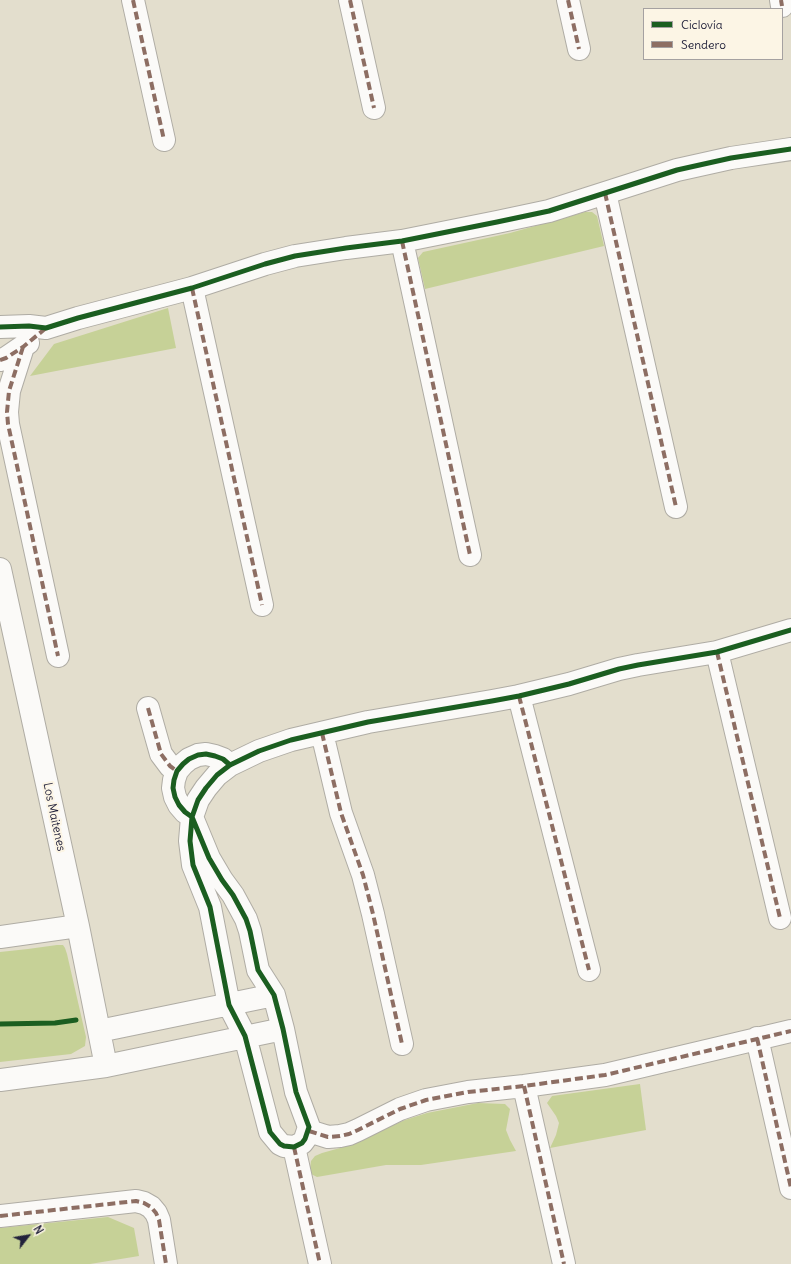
<!DOCTYPE html>
<meta charset="utf-8">
<style>
body{margin:0}
#map{position:relative;width:791px;height:1264px;overflow:hidden;background:#e3decd;font-family:Delius,sans-serif}
canvas{display:block}
.legend{position:absolute;left:643px;top:8px;width:140px;height:52px;box-sizing:border-box;background:#fcf5e5;border:1px solid #a5a1a1;margin:0;padding:5px 7px;list-style:none;font-size:12px;color:#22223b}
.legend li{display:flex;align-items:center;gap:8px;height:20px}
.legend b{width:20px;border:1px solid #a5a1a1}
.north{position:absolute;left:8px;top:1216px;width:40px;height:40px;-webkit-text-stroke:3px #fcf5e5;paint-order:stroke;rotate:59deg;font-size:11px;font-weight:700;line-height:16px;text-align:center;color:#22223b}
.north::after{content:'';display:block;margin:auto;width:14px;height:18px;background:#22223b;clip-path:polygon(50% 0,100% 100%,50% 72%,0 100%)}
</style>
<div id="map">
<canvas width="791" height="1264"></canvas>
<ul class="legend">
<li><b style="height:5px;background:#1b5e20"></b>Ciclovía</li>
<li><b style="height:5px;background:#8d6e63"></b>Sendero</li>
</ul>
<div class="north">N</div>
</div>
<script>
const ctx = document.querySelector('canvas').getContext('2d');
ctx.lineJoin = 'round';
function fillPath(path, color) {
  ctx.fillStyle = color;
  ctx.fill(path, 'evenodd');
}
function toPath(rows) {
  const path = new Path2D();
  for (const r of rows) {
    path.moveTo(r[0], r[1]);
    for (let i = 2; i < r.length; i += 2) path.lineTo(r[i], r[i + 1]);
  }
  return path;
}
function stroke(path, color, width, dash) {
  ctx.strokeStyle = color;
  ctx.lineWidth = width;
  ctx.lineCap = dash ? 'butt' : 'round';
  ctx.setLineDash(dash || []);
  ctx.stroke(path);
}
function write(font, color, halo, rows, align = 'center') {
  ctx.font = font + ' Delius,sans-serif';
  ctx.lineWidth = 4;
  ctx.setLineDash([]);
  ctx.textBaseline = 'middle';
  ctx.strokeStyle = halo;
  ctx.fillStyle = color;
  for (const [text, x, y, turn = 0] of rows) {
    ctx.save();
    ctx.translate(x, y);
    ctx.rotate((+turn || 0) * Math.PI / 180);
    ctx.textAlign = isNaN(turn) ? turn : align;
    if (halo) ctx.strokeText(text, 0, 0);
    ctx.fillText(text, 0, 0);
    ctx.restore();
  }
}
fillPath(toPath([
 [585,212,592,212,597,216,604,246,425,289,418,258,423,252,510,233],
 [168,308,176,348,30,376,54,344],
 [57,945,63,945,65,948,67,954,86,1037,85,1046,71,1054,0,1062,0,952,28,949],
 [640,1084,646,1130,550,1148,556,1135,559,1123,556,1116,547,1103,552,1096],
 [478,1103,505,1104,510,1109,506,1130,510,1140,516,1151,421,1165,386,1165,317,1177,311,1174,310,1169,311,1161,315,1156,322,1153,340,1148,405,1120,427,1113],
 [108,1217,134,1228,139,1256,90,1264,0,1264,0,1228]
]), '#c6d197');
const street = toPath([
 [133,0,164,140],
 [350,0,374,108],
 [568,0,579,49],
 [781,0,782,6],
 [605,193,676,507],
 [402,241,470,555],
 [192,288,262,605],
 [0,327,29,326,46,328,78,318,192,288,265,264,295,256,346,248,402,241,497,222,549,211,677,170,731,158,791,149],
 [23,347,9,391,7,412,8,424,58,656],
 [0,360,6,358,28,343],
 [0,569,78,926,106,1066],
 [717,652,780,918],
 [519,696,589,970],
 [148,708,161,754,170,766,177,771],
 [322,733,341,813,363,875,373,914,402,1044],
 [230,765,223,759,215,756,206,754,198,755,189,759,183,764,177,771,174,780,173,788,175,797,179,805,185,812,192,817,209,858,222,880,233,895,246,919,250,931,258,970,274,995,283,1029,296,1092,309,1127,305,1139,302,1143,294,1147,284,1146,280,1144,270,1132,245,1036,229,1005,210,907,193,865,190,841,192,817,198,800,206,788,217,775,230,765,259,751,291,740,368,722,492,701,519,696,569,684,619,669,638,665,717,652,791,630],
 [0,937,78,926],
 [99,1031,274,995],
 [757,1038,791,1188],
 [0,1080,106,1066,283,1029],
 [524,1086,564,1264],
 [309,1131,328,1137,340,1136,349,1134,358,1130,400,1109,426,1100,468,1092,524,1086,605,1075,791,1031],
 [294,1147,320,1264],
 [0,1216,136,1201,144,1203,151,1207,156,1213,159,1220,166,1264]
]);
stroke(street, '#afaca4', 24);
stroke(street, '#fbfaf8', 22);
stroke(toPath([
 [133,0,164,140],
 [350,0,374,108],
 [568,0,579,49],
 [781,0,782,6],
 [605,193,676,507],
 [402,241,470,555],
 [192,288,262,605],
 [23,347,9,391,7,412,8,424,58,656],
 [0,360,6,358,23,347,46,328],
 [717,652,780,918],
 [519,696,589,970],
 [148,708,161,754,170,766,177,771],
 [322,733,341,813,363,875,373,914,402,1044],
 [757,1038,791,1188],
 [524,1086,564,1264],
 [309,1131,328,1137,340,1136,349,1134,358,1130,400,1109,426,1100,468,1092,524,1086,605,1075,791,1031],
 [294,1147,320,1264],
 [0,1216,136,1201,144,1203,151,1207,156,1213,159,1220,166,1264]
]), '#8d6e63', 4, [8, 4]);
stroke(toPath([
 [0,327,29,326,46,328,78,318,192,288,265,264,295,256,346,248,402,241,497,222,549,211,677,170,731,158,791,149],
 [230,765,223,759,215,756,206,754,198,755,189,759,183,764,177,771,174,780,173,788,175,797,179,805,185,812,192,817,209,858,222,880,233,895,246,919,250,931,258,970,274,995,283,1029,296,1092,309,1127,305,1139,302,1143,294,1147,284,1146,280,1144,270,1132,245,1036,229,1005,210,907,193,865,190,841,192,817,198,800,206,788,217,775,230,765,259,751,291,740,368,722,492,701,519,696,569,684,619,669,638,665,717,652,791,630],
 [0,1024,55,1023,76,1020]
]), '#1b5e20', 5);
write('12px', '#22223b', '#fcf5e5', [
 ["Los Maitenes",54,817,78]
]);
</script>
